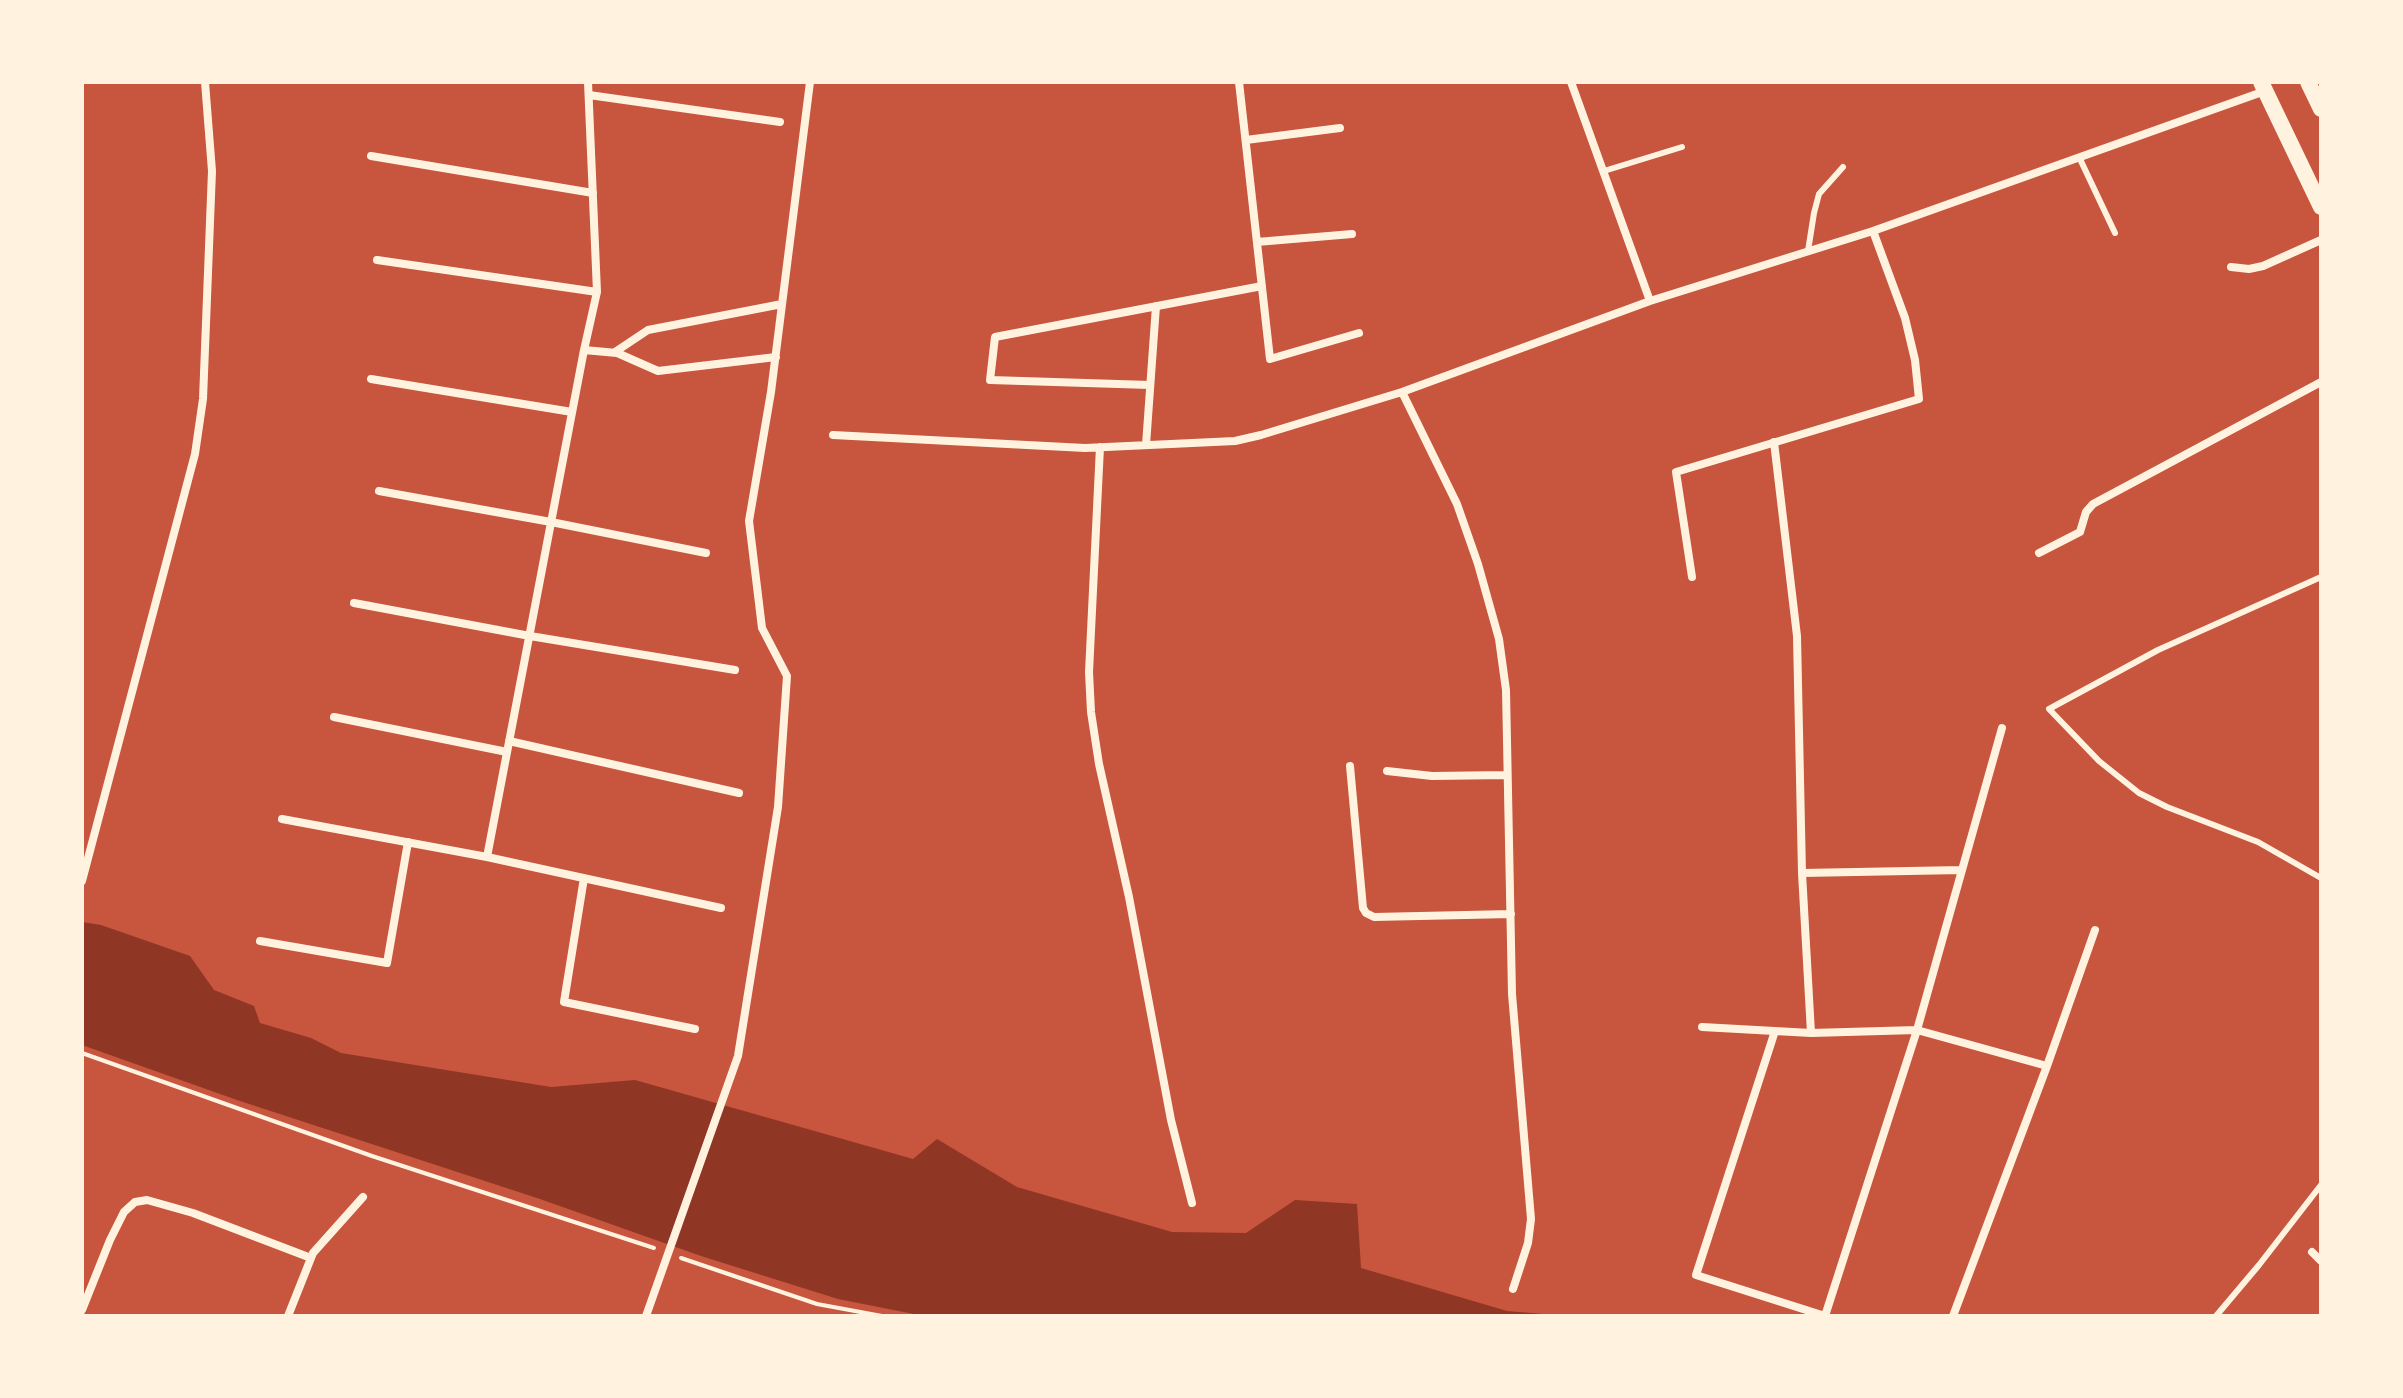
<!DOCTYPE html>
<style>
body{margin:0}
#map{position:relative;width:2403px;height:1398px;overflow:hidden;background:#c8553d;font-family:"Fira Sans",sans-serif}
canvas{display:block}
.frame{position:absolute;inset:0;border:84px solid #fff3e0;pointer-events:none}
</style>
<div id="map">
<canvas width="2403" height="1398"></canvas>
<div class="frame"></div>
</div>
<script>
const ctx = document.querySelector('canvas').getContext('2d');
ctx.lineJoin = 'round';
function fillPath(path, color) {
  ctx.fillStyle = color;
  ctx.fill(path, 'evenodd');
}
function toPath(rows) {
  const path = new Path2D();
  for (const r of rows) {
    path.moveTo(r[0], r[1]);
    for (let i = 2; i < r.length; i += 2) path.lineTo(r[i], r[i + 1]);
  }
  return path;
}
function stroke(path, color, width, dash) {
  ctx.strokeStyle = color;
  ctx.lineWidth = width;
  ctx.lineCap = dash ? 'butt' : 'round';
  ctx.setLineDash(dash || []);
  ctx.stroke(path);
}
fillPath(toPath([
 [82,922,101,925,190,956,214,990,254,1006,260,1023,311,1038,341,1053,551,1087,635,1080,913,1159,937,1139,1017,1187,1172,1232,1246,1233,1295,1200,1357,1204,1361,1268,1507,1311,1568,1316,924,1316,838,1299,701,1256,540,1199,237,1100,82,1045]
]), '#8f3625');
stroke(toPath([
 [82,1053,372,1156,654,1248],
 [681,1258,817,1304,882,1316]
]), '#fff3e0', 4);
stroke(toPath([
 [2080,159,2115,233],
 [1604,171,1682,147],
 [1808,251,1814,213,1819,194,1843,167],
 [2321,577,2158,650,2049,709,2099,761,2139,793,2167,807,2258,842,2321,878],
 [2216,1316,2259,1265,2321,1185]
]), '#fff3e0', 6);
stroke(toPath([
 [1239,82,1270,359,1359,333],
 [1571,82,1650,301],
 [589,95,780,122],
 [1246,140,1340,128],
 [371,156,593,193],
 [1257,242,1352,234],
 [377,260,597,292],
 [2231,267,2249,269,2263,266,2321,240],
 [584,350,597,292,588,82],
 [776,357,658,371,615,352,648,330,782,304],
 [371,379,572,412],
 [1150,385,990,380,995,337,1262,286],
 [1402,392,1457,504,1478,564,1499,639,1506,690,1512,994,1531,1219,1528,1243,1513,1289],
 [833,435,1085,448,1235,441,1261,435,1402,392,1650,301,1873,231,2265,91],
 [1774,442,1797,636,1802,873,1811,1033],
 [1146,445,1156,306],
 [1100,447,1089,672,1091,712,1099,764,1129,897,1171,1120,1192,1203],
 [379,491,551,522,706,553],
 [2039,553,2080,532,2086,512,2093,504,2321,382],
 [1692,577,1676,472,1919,399,1915,360,1905,318,1873,231],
 [354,603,530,636,735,670],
 [334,717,507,752],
 [509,741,739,793],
 [1350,766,1363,908,1366,913,1374,917,1511,914],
 [1387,771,1432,776,1506,775],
 [282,819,487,857,721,908],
 [487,857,584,350,617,353],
 [1802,873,1962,870],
 [584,878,564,1002,695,1029],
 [82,881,195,454,203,399,212,171,205,82],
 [260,941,387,963,408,842],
 [1702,1027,1811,1033,1917,1030,2047,1066],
 [1775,1031,1696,1275,1825,1316],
 [2312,1252,2321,1261],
 [82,1310,110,1240,124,1212,135,1202,147,1200,193,1213,311,1258],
 [288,1316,313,1253,363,1197],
 [646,1316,738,1056,778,807,787,676,762,628,749,521,771,392,810,82],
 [1825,1316,1917,1030,2002,728],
 [1953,1316,2047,1066,2095,930]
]), '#fff3e0', 8);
stroke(toPath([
 [2261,82,2321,207],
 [2308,82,2321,109]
]), '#fff3e0', 16);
</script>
